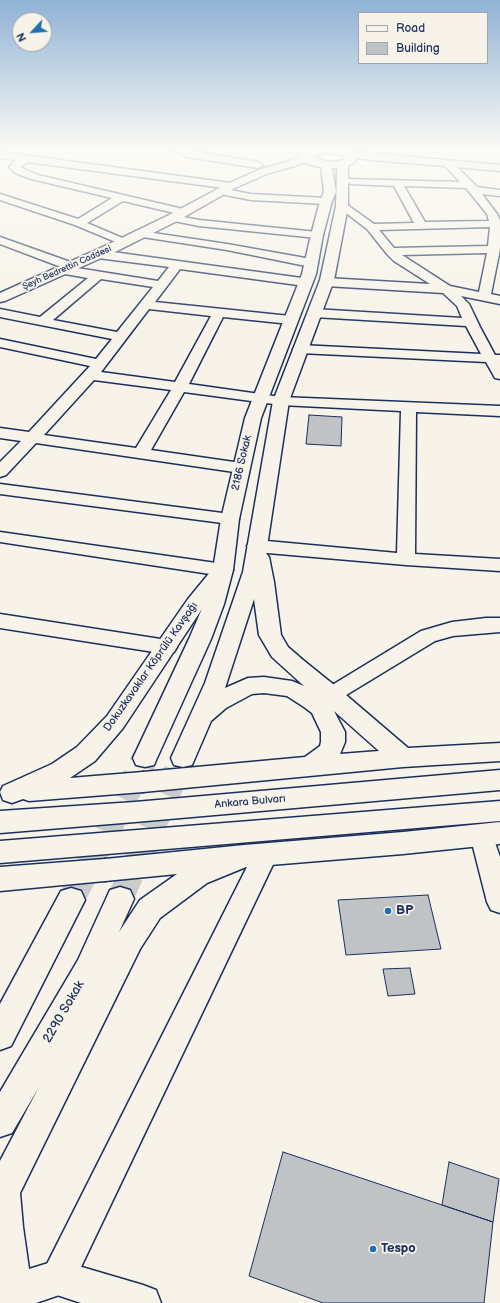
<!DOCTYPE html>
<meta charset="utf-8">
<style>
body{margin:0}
#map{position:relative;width:500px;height:1303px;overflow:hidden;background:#f7f3e8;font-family:"Balsamiq Sans",sans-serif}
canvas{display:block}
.legend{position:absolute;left:358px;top:12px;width:130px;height:52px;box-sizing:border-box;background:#f7f3e8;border:1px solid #9fa5b1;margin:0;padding:5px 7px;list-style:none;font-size:12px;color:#1b2f5e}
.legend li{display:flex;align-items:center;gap:8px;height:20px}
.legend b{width:20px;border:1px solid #9fa5b1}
.north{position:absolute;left:12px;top:12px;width:40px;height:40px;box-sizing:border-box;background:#f7f3e8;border:1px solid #9fa5b1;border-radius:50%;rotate:244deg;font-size:11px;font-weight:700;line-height:16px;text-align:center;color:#1b2f5e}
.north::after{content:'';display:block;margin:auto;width:14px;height:18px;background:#1f6fb2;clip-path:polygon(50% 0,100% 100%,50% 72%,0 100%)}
</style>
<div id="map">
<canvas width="500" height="1303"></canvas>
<ul class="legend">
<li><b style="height:5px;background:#f7f3e8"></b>Road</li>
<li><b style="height:11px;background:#c0c3c5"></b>Building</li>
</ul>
<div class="north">N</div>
</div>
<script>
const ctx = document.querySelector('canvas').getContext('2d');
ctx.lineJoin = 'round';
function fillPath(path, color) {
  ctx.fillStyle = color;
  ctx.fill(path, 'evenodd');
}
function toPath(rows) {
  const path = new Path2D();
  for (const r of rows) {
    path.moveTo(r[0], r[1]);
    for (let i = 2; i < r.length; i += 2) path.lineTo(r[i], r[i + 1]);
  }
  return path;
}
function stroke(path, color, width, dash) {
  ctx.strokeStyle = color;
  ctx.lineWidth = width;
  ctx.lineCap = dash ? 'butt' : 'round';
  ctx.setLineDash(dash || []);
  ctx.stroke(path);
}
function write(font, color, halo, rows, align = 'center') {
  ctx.font = font + ' "Balsamiq Sans",sans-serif';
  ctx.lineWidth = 3.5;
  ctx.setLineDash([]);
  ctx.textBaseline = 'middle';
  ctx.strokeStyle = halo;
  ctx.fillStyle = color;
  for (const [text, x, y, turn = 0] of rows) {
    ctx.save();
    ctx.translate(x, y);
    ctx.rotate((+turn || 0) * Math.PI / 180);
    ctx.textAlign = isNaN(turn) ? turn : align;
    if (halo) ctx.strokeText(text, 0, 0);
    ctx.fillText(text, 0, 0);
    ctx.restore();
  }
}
const building = toPath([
 [309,415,342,417,341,446,306,444,309,415],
 [428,895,441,949,346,955,338,900,428,895],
 [410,968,415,994,388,996,383,969,410,968],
 [283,1152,493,1222,484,1303,323,1303,249,1276,283,1152],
 [449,1162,499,1179,493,1222,442,1205,449,1162]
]);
fillPath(building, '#c0c3c5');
stroke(building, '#1b2f5e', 1);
stroke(toPath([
 [120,899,183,758],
 [71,900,145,758]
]), '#cbcccc', 26, [26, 12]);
const minor = toPath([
 [173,150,186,150,258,162,263,165,258,168,187,157,173,150],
 [288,150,309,150,314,151,316,153,311,156,290,152,288,150],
 [349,151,500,165,500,171,457,167,477,187,500,190,500,196,482,194,497,214,500,220,500,249,491,294,500,296,500,304,461,296,469,304,480,327,495,355,500,355,500,379,495,378,486,362,300,353,295,352,293,349,295,346,300,345,481,354,466,326,314,317,309,316,308,313,309,310,314,309,462,318,457,306,443,293,326,286,322,285,320,282,322,279,326,278,430,284,394,261,387,254,367,229,337,206,342,203,346,204,374,224,414,223,394,186,352,184,348,183,347,181,348,179,460,182,445,166,371,160,346,156,344,154,349,151],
 [404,186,466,188,487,214,489,221,425,222,404,186],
 [490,227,488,246,394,248,379,230,490,227],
 [487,253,479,292,450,286,402,255,487,253],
 [0,152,231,183,236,186,231,189,27,162,20,167,38,175,183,209,188,212,183,215,123,201,87,223,127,240,129,242,127,244,123,245,75,225,0,200,0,194,78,219,112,198,31,179,15,173,9,167,16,160,0,158,0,152],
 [219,188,251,194,326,198,331,201,326,204,251,200,215,193,214,191,219,188],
 [173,215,199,220,317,232,321,233,323,235,321,237,317,238,199,226,169,220,167,218,169,216,173,215],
 [140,231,227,244,311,259,315,260,317,263,315,266,311,267,227,250,136,236,134,234,136,232,140,231],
 [0,237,76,264,78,267,77,268,158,281,169,267,98,258,94,256,92,254,94,252,98,250,309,279,311,282,309,285,305,286,180,269,155,302,290,316,295,317,297,320,295,323,290,324,223,317,189,384,281,397,500,406,500,416,416,412,415,554,500,559,500,571,406,565,256,552,250,550,247,546,250,542,256,540,397,553,401,411,281,405,184,392,151,450,241,463,247,465,249,468,247,471,241,473,36,443,6,475,0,477,0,462,21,441,0,438,0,428,29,432,90,366,0,347,0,339,96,359,112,339,0,317,0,309,40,317,88,278,59,273,57,270,61,267,0,244,0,237],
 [101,279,153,287,117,332,53,320,101,279],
 [149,309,211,316,175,382,101,372,149,309],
 [94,380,171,390,136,448,44,435,94,380],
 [0,484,230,514,236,515,239,519,236,523,230,524,0,494,0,484],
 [0,532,223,564,229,566,232,570,229,574,223,576,0,542,0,532],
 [0,614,167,640,174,642,177,647,174,652,167,654,0,628,0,614],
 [486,618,500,618,500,632,453,636,435,641,338,700,331,703,324,700,321,695,324,690,421,631,452,622,486,618],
 [482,825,490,828,500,857,500,913,491,910,487,902,470,835,474,828,482,825],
 [266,844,275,847,278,854,70,1290,58,1294,46,1290,42,1278,46,1266,257,847,266,844]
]);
const tertiary = toPath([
 [223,564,230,565,233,570,202,609,123,728,95,761,70,778,143,772,152,775,155,782,152,789,143,792,29,801,23,799,12,803,3,800,0,792,3,786,52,764,77,747,107,716,188,599,216,565,223,564],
 [105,859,115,862,118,870,115,878,105,881,0,891,0,867,105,859],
 [58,1260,143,1285,156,1290,161,1303,81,1303,45,1291,40,1278,45,1265,58,1260]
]);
const secondary = toPath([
 [313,150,350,150,357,157,355,162,348,166,348,206,334,280,289,401,266,553,269,557,274,582,281,635,288,647,303,660,339,689,408,748,500,743,500,761,403,767,143,792,134,789,131,782,134,775,143,772,305,757,320,746,321,742,321,732,312,713,304,707,287,696,264,693,252,694,226,708,211,721,192,765,183,767,174,765,171,758,205,683,243,572,273,401,320,280,336,206,337,168,332,168,336,192,332,201,323,235,316,274,261,418,239,519,233,570,224,604,211,639,157,758,154,765,145,767,136,765,133,758,189,639,204,604,213,570,221,519,245,418,302,274,311,235,320,201,324,192,321,167,311,165,304,162,295,166,269,173,235,188,177,221,117,251,5,301,0,302,0,293,107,245,169,215,227,184,261,169,287,162,305,152,313,150],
 [326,153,343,155,346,158,341,161,329,162,313,158,313,156,326,153],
 [254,599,259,635,272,657,304,686,292,681,264,677,248,678,225,688,254,599],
 [334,711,379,751,340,754,345,742,345,732,334,711],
 [500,822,500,844,403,854,246,867,207,883,160,918,140,949,20,1193,23,1227,29,1269,58,1260,71,1265,76,1278,71,1291,36,1303,0,1303,0,1161,39,1087,12,1133,0,1137,0,1092,78,960,110,890,120,887,130,890,134,899,119,932,140,900,177,874,105,881,95,878,92,870,95,862,105,859,244,845,403,832,500,822],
 [71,888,81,891,85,900,11,1046,0,1050,0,1004,61,891,71,888]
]);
const primary = toPath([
 [500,770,500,790,135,822,0,833,0,811,135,802,500,770],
 [500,801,500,821,0,863,0,841,500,801]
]);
stroke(minor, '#1b2f5e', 3);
stroke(tertiary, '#1b2f5e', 3);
stroke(secondary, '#1b2f5e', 3);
stroke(primary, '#1b2f5e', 3);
fillPath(minor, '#f7f3e8');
fillPath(tertiary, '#f7f3e8');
fillPath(secondary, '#f7f3e8');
fillPath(primary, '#f7f3e8');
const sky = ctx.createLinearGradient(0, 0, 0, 332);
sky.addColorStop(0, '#90b2d5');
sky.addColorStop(0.45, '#fbfaf5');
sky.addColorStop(1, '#fbfaf500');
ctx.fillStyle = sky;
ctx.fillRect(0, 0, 500, 332);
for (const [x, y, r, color] of [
 [388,911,4,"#1f6fb2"],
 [373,1249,4,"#1f6fb2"]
]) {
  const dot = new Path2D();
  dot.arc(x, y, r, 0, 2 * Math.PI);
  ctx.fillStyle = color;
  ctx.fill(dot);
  stroke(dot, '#f7f3e8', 1.5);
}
write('9px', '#1b2f5e', '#f7f3e8', [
 ["Şeyh Bedrettin Caddesi",67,268,-24]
]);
write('11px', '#1b2f5e', '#f7f3e8', [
 ["2186 Sokak",242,463,-77],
 ["Dokuzkavaklar Köprülü Kavşağı",151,667,-55],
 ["Ankara Bulvarı",250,802,-5]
]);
write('bold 13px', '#1b2f5e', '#f7f3e8', [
 ["BP",396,911],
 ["Tespo",381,1249]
], 'left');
write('13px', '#1b2f5e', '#f7f3e8', [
 ["2290 Sokak",64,1012,-60]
]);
</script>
